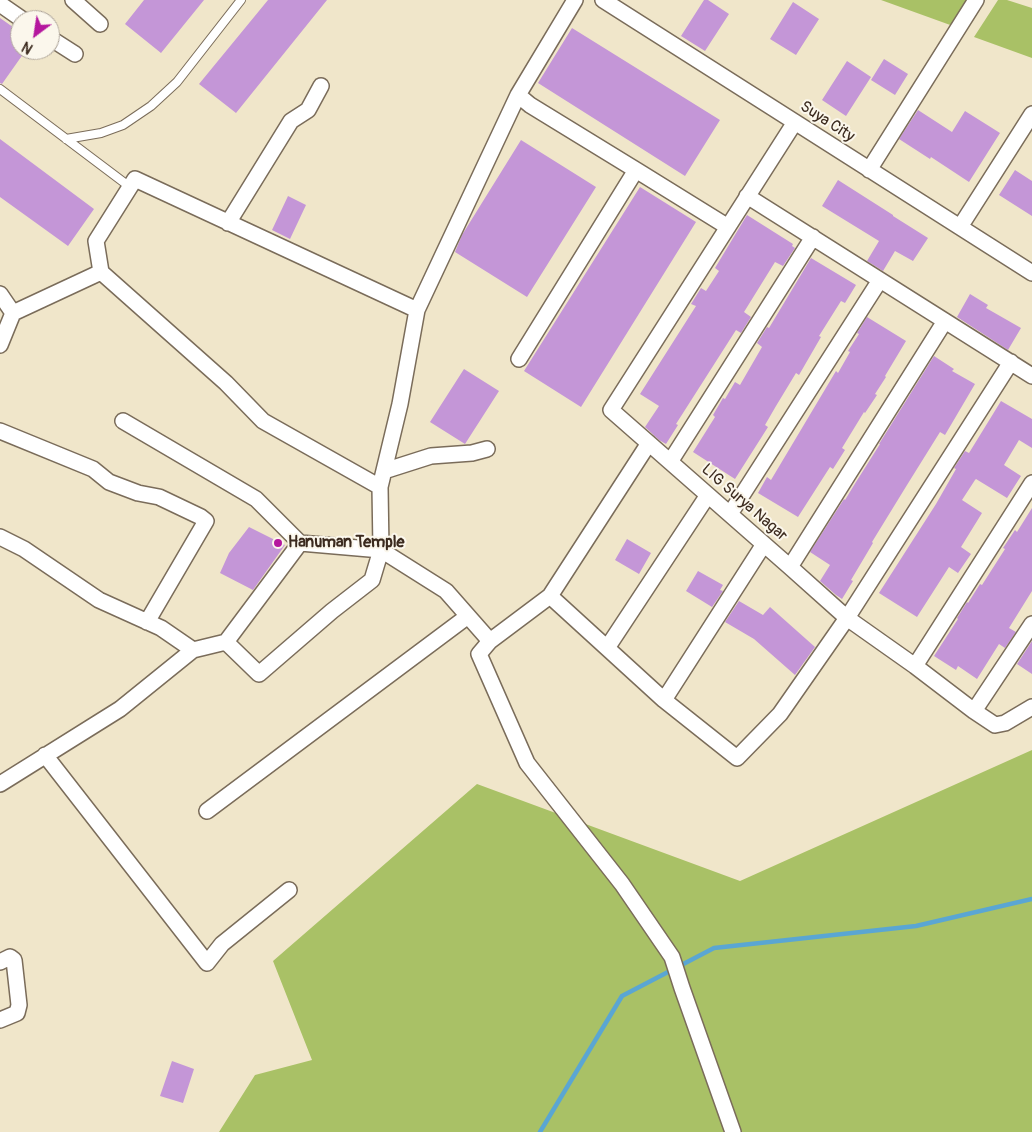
<!DOCTYPE html>
<style>
body{margin:0}
#map{position:relative;width:1032px;height:1132px;overflow:hidden;background:#f0e6ca;font-family:Pangolin,sans-serif}
canvas{display:block}
.north{position:absolute;left:10px;top:10px;width:50px;height:50px;box-sizing:border-box;background:#fbf7ec;border:1px solid #aea59a;border-radius:50%;rotate:211deg;font-size:14px;font-weight:700;line-height:20px;text-align:center;color:#3b2a1e}
.north::after{content:'';display:block;margin:auto;width:18px;height:22px;background:#b5179e;clip-path:polygon(50% 0,100% 100%,50% 72%,0 100%)}
</style>
<div id="map">
<canvas width="1032" height="1132"></canvas>
<div class="north">N</div>
</div>
<script>
const ctx = document.querySelector('canvas').getContext('2d');
ctx.lineJoin = 'round';
function fillPath(path, color) {
  ctx.fillStyle = color;
  ctx.fill(path, 'evenodd');
}
function toPath(rows) {
  const path = new Path2D();
  for (const r of rows) {
    path.moveTo(r[0], r[1]);
    for (let i = 2; i < r.length; i += 2) path.lineTo(r[i], r[i + 1]);
  }
  return path;
}
function stroke(path, color, width, dash) {
  ctx.strokeStyle = color;
  ctx.lineWidth = width;
  ctx.lineCap = dash ? 'butt' : 'round';
  ctx.setLineDash(dash || []);
  ctx.stroke(path);
}
function write(font, color, halo, rows, align = 'center') {
  ctx.font = font + ' Pangolin,sans-serif';
  ctx.lineWidth = 4;
  ctx.setLineDash([]);
  ctx.textBaseline = 'middle';
  ctx.strokeStyle = halo;
  ctx.fillStyle = color;
  for (const [text, x, y, turn = 0] of rows) {
    ctx.save();
    ctx.translate(x, y);
    ctx.rotate((+turn || 0) * Math.PI / 180);
    ctx.textAlign = isNaN(turn) ? turn : align;
    if (halo) ctx.strokeText(text, 0, 0);
    ctx.fillText(text, 0, 0);
    ctx.restore();
  }
}
fillPath(toPath([
 [881,0,970,0,953,26],
 [998,0,1007,0,1032,8,1032,58,974,37],
 [1032,750,1032,1132,219,1132,255,1075,312,1060,273,961,477,784,740,881]
]), '#a9c166');
stroke(toPath([
 [540,1132,622,996,714,948,916,926,1032,899]
]), '#5aa6d3', 4.5);
fillPath(toPath([
 [144,0,204,0,161,53,125,24],
 [268,0,327,0,236,113,199,84],
 [704,0,708,0,729,14,705,51,681,36],
 [793,2,819,19,796,55,770,39],
 [0,18,20,32,20,50,26,50,2,84,0,83],
 [572,28,720,120,685,176,538,83],
 [884,59,908,74,895,95,871,80],
 [847,61,871,77,846,116,822,100],
 [918,110,952,132,965,111,1000,133,969,182,931,157,930,159,899,139],
 [0,139,94,209,68,246,0,197],
 [521,140,596,187,527,297,455,252,462,235],
 [1015,170,1032,181,1032,216,999,195],
 [838,180,893,215,893,216,928,238,913,261,895,251,883,271,867,261,879,241,822,206],
 [640,187,696,222,581,407,524,371],
 [288,196,306,205,290,239,272,230],
 [747,215,793,244,792,246,795,248,783,266,775,262,744,312,751,317,741,333,736,330,676,424,678,425,666,444,659,440,645,427,659,406,640,394,696,306,691,304,701,288,706,291,719,271,715,268],
 [811,258,856,285,845,303,841,301,819,336,821,337,799,375,796,373,776,406,765,425,768,427,735,479,693,452,715,417,713,415,723,398,725,399,735,382,740,385,762,347,757,343,767,327,769,328],
 [970,294,988,305,986,308,1021,328,1008,350,957,317],
 [867,317,906,341,885,376,886,377,875,394,877,395,865,413,864,412,842,448,845,450,833,469,830,467,798,517,758,493,767,477,771,480,836,371,838,373,850,352,848,351,859,334,857,333],
 [934,356,954,369,952,371,975,384,945,435,940,432,907,485,872,542,873,543,851,580,853,581,842,599,836,595,820,581,830,565,810,552,844,499,845,500,856,482,880,444,879,444],
 [464,369,499,391,465,444,430,422],
 [1001,401,1032,419,1032,448,1019,440,1004,465,1021,476,1007,498,976,479,975,480,962,500,982,513,961,547,971,554,958,573,949,567,917,617,879,593,936,504,956,469,954,468,965,451,969,453],
 [1032,508,1032,591,1009,628,1016,632,1005,648,999,644,977,679,958,666,956,670,934,656,958,619,957,618,967,602,968,603,980,584,982,585,1005,549,1003,548,1015,530,1017,532],
 [249,527,285,545,253,590,220,573,229,553],
 [627,539,651,553,639,574,615,560],
 [698,571,723,585,720,590,723,591,712,607,686,591],
 [739,601,763,615,770,607,815,647,795,675,754,639,725,622],
 [1032,641,1032,674,1017,664],
 [172,1061,194,1069,183,1103,160,1096]
]), '#c496d7');
const lane = toPath([
 [0,89,130,187],
 [66,139,101,133,123,125,151,106,177,82,241,0]
]);
const street = toPath([
 [73,0,100,24],
 [603,0,1032,273],
 [0,4,23,20],
 [50,38,75,54],
 [518,95,530,105,636,170,519,359],
 [795,122,611,410,790,567,847,618,915,666,974,711,995,725,1005,723,1032,707],
 [636,170,728,227],
 [869,170,976,0],
 [747,196,1032,376],
 [228,223,291,121,308,110,321,86],
 [960,227,1032,114],
 [0,294,13,313,0,345],
 [13,313,101,272],
 [123,421,256,499,300,543],
 [0,431,93,469,109,482,138,493,159,497,201,517,206,521,147,622],
 [670,462,813,237],
 [384,471,431,456,472,453,487,449],
 [380,487,263,421,226,383,101,272,96,241,135,179,417,310],
 [730,514,880,280],
 [0,537,24,549,99,600,161,628,193,650],
 [790,567,945,321],
 [550,596,664,700,737,758,780,714,847,618,1011,362],
 [490,641,479,654,527,763,622,884,672,957,682,988,733,1132],
 [226,642,259,674,332,611,372,580,381,550,380,487,400,404,417,310,518,95,575,0],
 [607,648,708,495],
 [915,666,1032,483],
 [664,700,764,544],
 [974,711,1032,624],
 [45,755,207,963,222,944,289,890],
 [0,784,120,709,193,650,226,642,300,543,381,550,446,591,490,641,550,596,649,443],
 [207,811,468,616],
 [0,962,10,957,14,960,19,1005,17,1013,0,1020]
]);
stroke(lane, '#7a6c5a', 10);
stroke(street, '#7a6c5a', 18);
stroke(lane, '#fff', 8);
stroke(street, '#fff', 15);
for (const [x, y, r, color] of [
 [278,543,5,"#b5179e"]
]) {
  const dot = new Path2D();
  dot.arc(x, y, r, 0, 2 * Math.PI);
  ctx.fillStyle = color;
  ctx.fill(dot);
  stroke(dot, '#fbf7ec', 2);
}
write('16px', '#3b2a1e', '#fbf7ec', [
 ["Suya City",827,122,33],
 ["LIG Surya Nagar",744,503,41]
]);
write('bold 16px', '#3b2a1e', '#fbf7ec', [
 ["Hanuman Temple",288,543]
], 'left');
</script>
